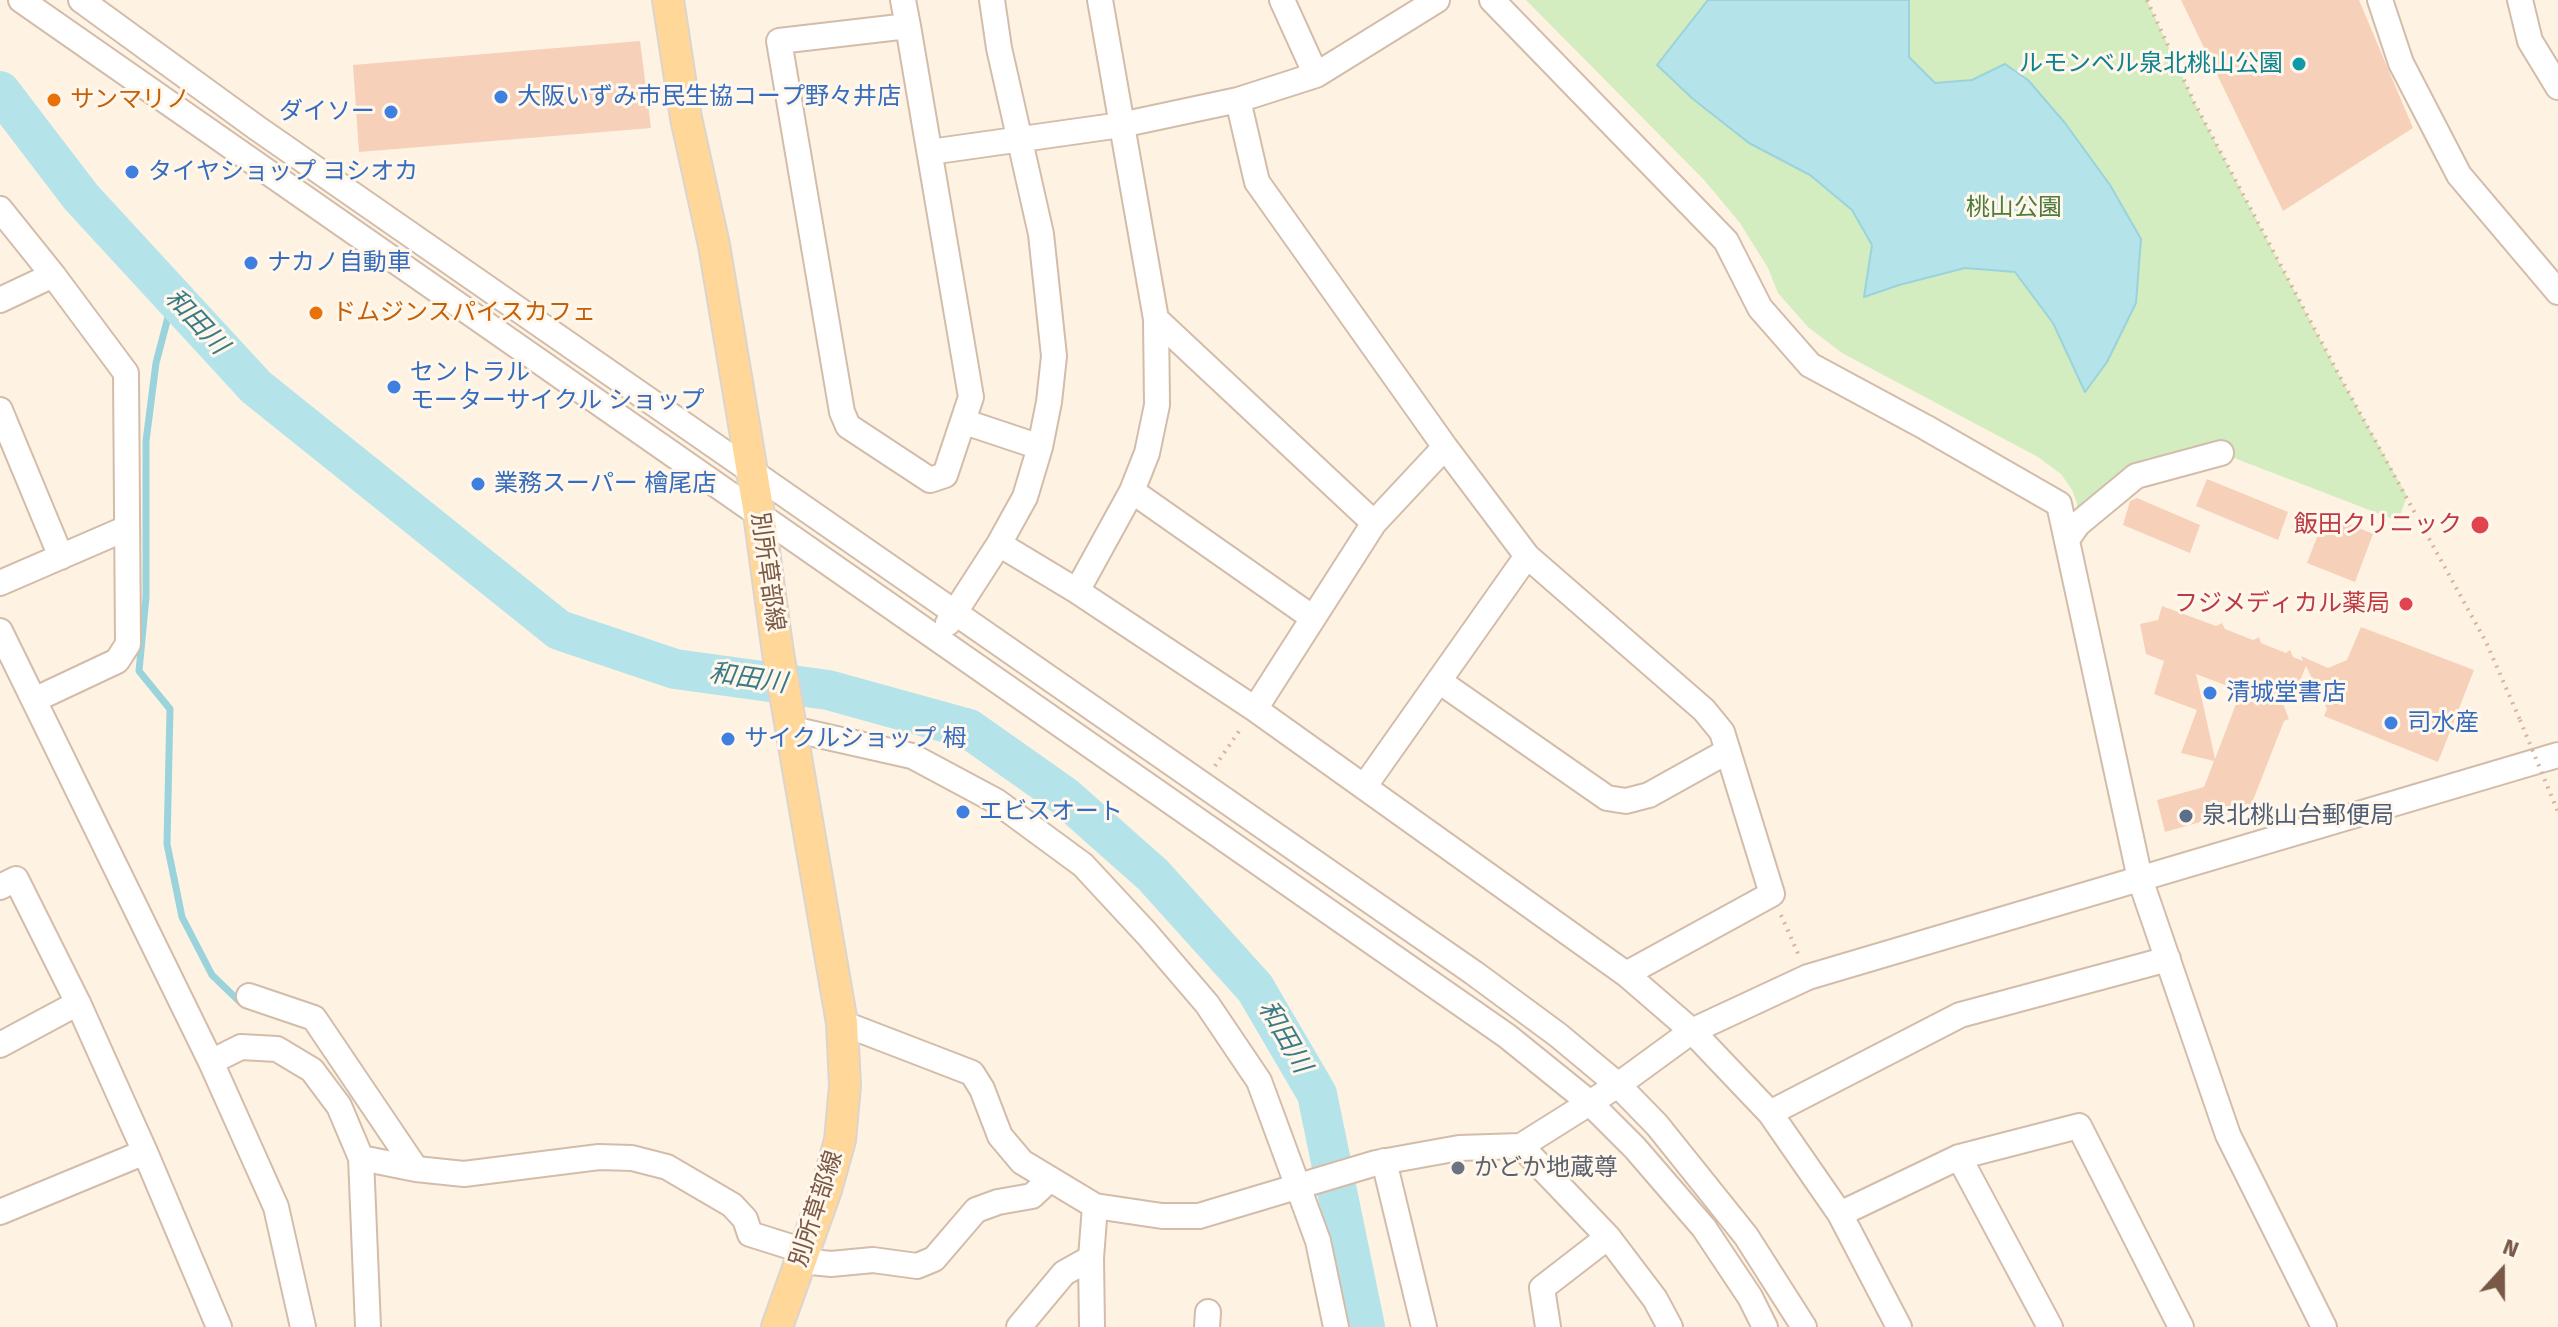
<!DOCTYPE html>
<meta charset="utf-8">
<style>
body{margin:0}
#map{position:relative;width:2558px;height:1327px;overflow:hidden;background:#fef3e3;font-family:"Fira Sans",sans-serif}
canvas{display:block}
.north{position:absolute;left:2462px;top:1231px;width:80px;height:80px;-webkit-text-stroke:6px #fff7eb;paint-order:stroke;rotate:21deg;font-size:22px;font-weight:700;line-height:32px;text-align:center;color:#795846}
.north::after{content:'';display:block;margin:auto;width:28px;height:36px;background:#795846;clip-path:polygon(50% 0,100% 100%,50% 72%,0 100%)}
</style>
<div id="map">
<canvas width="2558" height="1327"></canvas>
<div class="north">N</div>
</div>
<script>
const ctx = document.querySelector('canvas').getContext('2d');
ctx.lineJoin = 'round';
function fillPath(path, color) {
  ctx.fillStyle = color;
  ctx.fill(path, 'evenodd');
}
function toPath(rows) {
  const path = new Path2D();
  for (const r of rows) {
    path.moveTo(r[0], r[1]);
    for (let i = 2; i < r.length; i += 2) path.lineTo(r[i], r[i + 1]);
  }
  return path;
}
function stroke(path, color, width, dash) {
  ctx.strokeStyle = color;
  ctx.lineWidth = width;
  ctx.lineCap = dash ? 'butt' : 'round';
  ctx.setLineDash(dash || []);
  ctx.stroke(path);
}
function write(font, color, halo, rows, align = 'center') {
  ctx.font = font + ' "Fira Sans","Noto Sans JP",sans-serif';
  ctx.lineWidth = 6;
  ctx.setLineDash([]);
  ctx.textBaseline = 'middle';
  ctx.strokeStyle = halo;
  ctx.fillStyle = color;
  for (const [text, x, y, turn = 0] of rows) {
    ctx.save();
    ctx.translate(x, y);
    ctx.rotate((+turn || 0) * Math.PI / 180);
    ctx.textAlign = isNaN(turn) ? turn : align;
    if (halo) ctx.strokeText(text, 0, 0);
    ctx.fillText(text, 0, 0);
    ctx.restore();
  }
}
fillPath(toPath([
 [1526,0,2147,0,2194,102,2339,375,2407,496,2398,521,2221,453,2136,476,2078,524,2077,503,2072,490,2061,474,2038,457,1842,353,1808,327,1778,293,1768,268,1740,223,1705,181]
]), '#d3edc0');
const water = toPath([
 [1708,0,1909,0,1909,57,1935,83,1972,80,2005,64,2028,80,2065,123,2110,185,2141,239,2136,303,2107,362,2085,392,2053,323,2015,272,1965,268,1899,285,1864,297,1872,245,1852,210,1810,175,1749,143,1693,99,1657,65,1708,0]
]);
fillPath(water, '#b5e3ea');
stroke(water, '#9ad3dc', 2);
stroke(toPath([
 [173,298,156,363,146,441,146,597,139,671,170,709,167,844,182,917,212,975,241,1003]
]), '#9ad3dc', 7);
stroke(toPath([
 [0,91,81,197,256,387,559,630,675,669,828,690,969,729,1064,796,1153,875,1255,988,1317,1094,1365,1327]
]), '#b5e3ea', 40);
fillPath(toPath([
 [2181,0,2359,0,2413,128,2283,211],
 [640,41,651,128,359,152,353,65],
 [2207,479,2288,512,2278,540,2196,506],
 [2137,498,2200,525,2190,553,2123,525,2130,501],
 [2326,514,2373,534,2355,582,2307,563],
 [2162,606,2216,626,2222,623,2225,629,2253,640,2259,637,2261,643,2286,653,2290,650,2293,657,2303,661,2301,656,2328,668,2347,660,2361,627,2474,670,2438,762,2324,716,2327,709,2306,666,2291,703,2281,699,2289,719,2284,721,2250,808,2165,832,2157,800,2204,787,2214,761,2181,753,2197,710,2154,694,2164,661,2146,654,2140,624,2158,620],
 [2196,674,2241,691,2215,759,2205,713]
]), '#f6d0b8');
const minor = toPath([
 [21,0,1507,1036,1590,1103,1635,1148,1704,1228,1750,1297,1765,1327],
 [81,0,257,128,1474,973,1558,1035,1618,1085,1657,1125,1746,1236,1804,1327],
 [903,0,908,26,971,397,945,475,930,480,848,426,842,412,779,41,908,26],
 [1282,0,1316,75],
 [1492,0,1726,241,1760,308,1810,365,1925,427,2059,504,2140,879,2228,1135,2324,1327],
 [2380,0,2401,63,2459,175,2558,292],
 [2520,0,2530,41,2558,87],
 [1238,100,1257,182,1445,447,1527,556,1704,710,1722,732,1772,894,1626,974],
 [930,152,1121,125,1238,100,1316,75,1437,0],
 [0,209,53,275,126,373,128,644,117,661,34,700],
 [0,300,53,275],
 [1156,319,1374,523],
 [0,410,61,557],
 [965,422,1040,447],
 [1132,491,1313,618],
 [2068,538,2078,524,2136,476,2221,453],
 [999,544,1077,591,1255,709,1626,974,1692,1031,1770,1113,1840,1214,1899,1327],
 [0,583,127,528],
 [1077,591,1132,491,1147,453,1157,405,1156,319,1100,0],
 [948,623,999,544,1025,497,1040,447,1049,402,1054,356,1041,234,999,48,992,0],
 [0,631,211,1062,276,1207,303,1327],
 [1439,681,1607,798,1626,801,1649,795,1728,751],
 [1255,709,1374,523,1445,447],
 [792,729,912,756,996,801,1083,865,1147,934,1207,1004,1259,1081,1318,1241,1336,1327],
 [1364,787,1527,556],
 [0,887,16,879,78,1003,145,1152,219,1327],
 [249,996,314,1018,416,1169],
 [842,1023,972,1073,982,1089,1000,1136,1022,1162,1095,1206],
 [0,1045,78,1003],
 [211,1062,241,1047,277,1049,312,1070,339,1106,361,1158,368,1327],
 [1770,1113,1960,1015,2168,959],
 [1521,1146,1608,1237,1655,1299,1670,1327],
 [1959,1157,2050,1327],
 [361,1158,416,1169,464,1174,599,1157,632,1158,667,1167,732,1205,745,1219,750,1234,804,1251],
 [1384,1161,1424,1327],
 [0,1212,145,1152],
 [1840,1214,1959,1157,2079,1126,2181,1327],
 [801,1261,831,1264,873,1260,917,1266,934,1259,976,1210,998,1202,1032,1196,1050,1179],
 [1019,1327,1064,1273,1091,1258],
 [1092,1327,1091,1258,1095,1206,1162,1216,1199,1216,1376,1163,1459,1148,1521,1146,1618,1085,1692,1031,1808,977,2558,755],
 [1207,1327,1208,1312],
 [1548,1327,1542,1288,1608,1237]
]);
const major = toPath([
 [668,0,686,118,714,245,759,514,778,653,842,1023,845,1086,840,1140,826,1190,777,1327]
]);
stroke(minor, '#d3bcaa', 28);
stroke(major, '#dcd4cf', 34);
stroke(toPath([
 [2147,0,2194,102,2339,375,2486,642,2520,720],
 [1215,766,1242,727],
 [1781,915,1800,958]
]), '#dbb39b', 4, [2, 6]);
stroke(minor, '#fff', 24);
stroke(major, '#ffd899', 30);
stroke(toPath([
 [2520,720,2558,812]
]), '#dbb39b', 4, [2, 6]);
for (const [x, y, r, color] of [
 [2299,64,8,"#0f9aa8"],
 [501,97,8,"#3f7fe0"],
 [54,100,8,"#e8710a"],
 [391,112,8,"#3f7fe0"],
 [132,172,8,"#3f7fe0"],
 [251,263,8,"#3f7fe0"],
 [316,313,8,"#e8710a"],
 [394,387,8,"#3f7fe0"],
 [478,484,8,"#3f7fe0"],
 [2480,525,10,"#e0444e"],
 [2406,604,8,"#e0444e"],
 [2210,693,8,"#3f7fe0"],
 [2391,723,8,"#3f7fe0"],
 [728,739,8,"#3f7fe0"],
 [963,812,8,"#3f7fe0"],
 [2186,816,8,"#5c6f8a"],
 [1458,1168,8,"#6b7280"]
]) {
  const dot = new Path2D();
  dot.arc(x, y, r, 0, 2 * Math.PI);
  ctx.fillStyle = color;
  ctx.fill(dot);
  stroke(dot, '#fff7eb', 3);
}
write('24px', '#0d838f', '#fff7eb', [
 ["ルモンベル泉北桃山公園",2283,64]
], 'right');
write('24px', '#366cbe', '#fff7eb', [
 ["大阪いずみ市民生協コープ野々井店",517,97],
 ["ダイソー",375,112,"right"],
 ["タイヤショップ ヨシオカ",148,172],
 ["ナカノ自動車",267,263],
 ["セントラル",410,373],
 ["モーターサイクル ショップ",410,401],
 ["業務スーパー 檜尾店",494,484],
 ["清城堂書店",2226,693],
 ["司水産",2407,723],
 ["サイクルショップ 栂",744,739],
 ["エビスオート",979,812]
], 'left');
write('24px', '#c56008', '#fff7eb', [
 ["サンマリノ",70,100],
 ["ドムジンスパイスカフェ",332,313]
], 'left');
write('24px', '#4e7a3b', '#fff7eb', [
 ["桃山公園",2014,208]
]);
write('24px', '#be3a42', '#fff7eb', [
 ["飯田クリニック",2462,525],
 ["フジメディカル薬局",2390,604]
], 'right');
write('24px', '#795846', '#fff7eb', [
 ["別所草部線",767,572,82],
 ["別所草部線",817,1209,-72]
]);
write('24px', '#4e5e75', '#fff7eb', [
 ["泉北桃山台郵便局",2202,816]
], 'left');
write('24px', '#5b616d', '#fff7eb', [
 ["かどか地蔵尊",1474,1168]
], 'left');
write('italic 26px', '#3b7b87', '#fff7eb', [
 ["和田川",196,322,47],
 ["和田川",748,679,8],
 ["和田川",1284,1037,60]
]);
</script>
